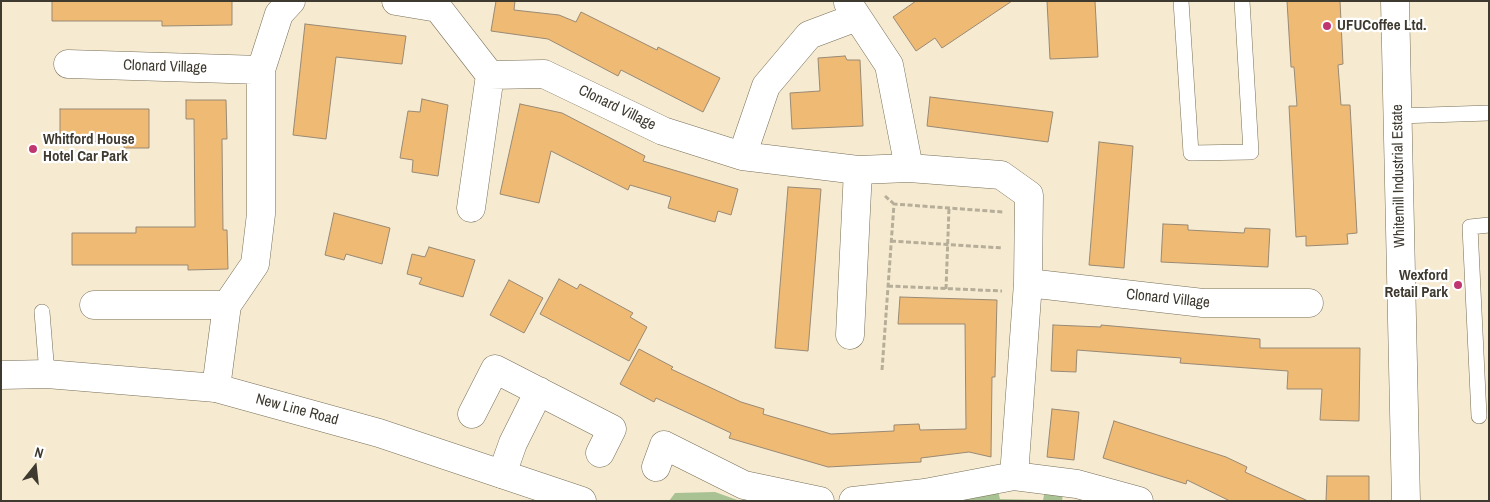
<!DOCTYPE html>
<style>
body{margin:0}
#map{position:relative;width:1490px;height:502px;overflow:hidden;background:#f6ebd1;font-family:"Archivo Narrow",sans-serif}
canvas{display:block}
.frame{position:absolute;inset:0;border:2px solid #3e3a30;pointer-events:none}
.north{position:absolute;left:10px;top:442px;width:50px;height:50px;-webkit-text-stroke:4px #fff;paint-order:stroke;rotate:16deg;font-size:14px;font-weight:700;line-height:20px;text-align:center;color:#3e3a30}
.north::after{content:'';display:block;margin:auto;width:18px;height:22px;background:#3e3a30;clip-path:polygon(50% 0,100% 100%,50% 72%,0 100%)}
</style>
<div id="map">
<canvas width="1490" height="502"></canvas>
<div class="frame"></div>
<div class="north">N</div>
</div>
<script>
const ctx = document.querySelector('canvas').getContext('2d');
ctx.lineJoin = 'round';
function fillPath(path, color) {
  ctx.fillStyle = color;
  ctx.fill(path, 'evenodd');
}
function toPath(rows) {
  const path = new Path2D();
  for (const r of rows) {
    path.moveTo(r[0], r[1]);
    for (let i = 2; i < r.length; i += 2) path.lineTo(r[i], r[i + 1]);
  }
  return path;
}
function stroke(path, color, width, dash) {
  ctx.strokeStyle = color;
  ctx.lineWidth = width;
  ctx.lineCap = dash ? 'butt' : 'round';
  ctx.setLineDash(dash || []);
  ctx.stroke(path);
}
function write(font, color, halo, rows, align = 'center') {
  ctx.font = font + ' "Archivo Narrow",sans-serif';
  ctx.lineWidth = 4.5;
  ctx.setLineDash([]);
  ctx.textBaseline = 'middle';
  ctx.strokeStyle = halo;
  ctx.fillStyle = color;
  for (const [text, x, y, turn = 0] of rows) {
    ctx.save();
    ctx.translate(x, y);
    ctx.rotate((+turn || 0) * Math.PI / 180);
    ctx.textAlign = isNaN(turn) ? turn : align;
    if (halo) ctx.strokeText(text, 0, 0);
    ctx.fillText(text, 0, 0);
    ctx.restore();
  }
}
fillPath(toPath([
 [998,491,1000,499,1043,500,1045,491,1063,494,1062,501,937,501],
 [715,492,740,501,669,501,675,493]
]), '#a9c293');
const building = toPath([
 [52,1,232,1,232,25,162,26,162,21,52,21,52,1],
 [496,1,515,1,514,10,559,15,576,22,581,12,657,50,658,47,720,78,703,112,621,70,618,76,548,39,491,31,496,1],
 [916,1,1012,1,942,48,935,38,916,51,893,17,916,1],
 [1047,1,1095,1,1098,57,1050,59,1047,1],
 [1287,1,1340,1,1343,64,1338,65,1341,105,1350,105,1357,233,1347,234,1348,244,1306,246,1306,236,1296,237,1289,106,1297,106,1294,67,1291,67,1287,1],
 [305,24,406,36,402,64,336,57,326,139,293,135,305,24],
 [845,56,847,60,860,60,863,126,792,129,790,93,820,91,818,58,845,56],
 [930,97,1053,112,1048,142,927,126,930,97],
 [422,99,448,105,438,176,412,172,413,160,400,158,408,111,420,112,422,99],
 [186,100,226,100,227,139,222,139,223,230,227,230,228,269,188,270,188,265,72,265,72,233,136,233,136,227,195,227,194,119,186,119,186,100],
 [520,104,562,113,645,156,643,161,738,189,731,215,718,211,715,222,668,208,671,197,630,185,628,190,551,151,539,203,500,194,520,104],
 [60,109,149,109,149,148,124,148,124,142,60,141,60,109],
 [1099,142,1133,146,1124,268,1089,265,1099,142],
 [788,187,821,189,808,351,775,348,788,187],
 [334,213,390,228,382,264,346,254,344,260,325,255,334,213],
 [1163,224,1188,225,1188,230,1244,233,1245,228,1270,229,1268,267,1161,262,1163,224],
 [429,247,475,260,463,297,419,284,422,278,407,274,412,254,425,257,429,247],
 [559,279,577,289,580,284,633,313,630,317,647,327,629,361,540,314,559,279],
 [509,280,543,298,524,333,490,315,509,280],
 [900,297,997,300,995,377,992,377,991,457,969,452,921,458,921,462,828,467,729,438,731,433,656,398,654,402,620,384,639,349,673,367,671,369,741,402,764,409,763,414,831,434,894,431,894,425,919,424,920,430,966,429,965,324,898,324,900,297],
 [1053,325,1101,327,1101,325,1260,339,1260,348,1360,348,1359,421,1320,420,1322,389,1287,389,1288,371,1180,363,1181,358,1077,350,1076,372,1051,371,1053,325],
 [1052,409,1079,412,1074,460,1047,457,1052,409],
 [1114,421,1226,457,1247,467,1245,472,1308,501,1230,501,1187,480,1186,484,1103,458,1114,421],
 [1327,476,1369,476,1369,501,1326,501,1327,476]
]);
fillPath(building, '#eeba74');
stroke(building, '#998974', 1);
const lane = toPath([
 [1181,1,1191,153,1251,152,1242,1],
 [1398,116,1489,113],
 [42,312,47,374],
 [1479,416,1470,227,1489,225]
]);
const street = toPath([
 [396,1,438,8,490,75,544,74,663,131,742,156,858,170,909,168,1001,175,1029,195,1028,283,1014,476],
 [1395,1,1406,501],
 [848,3,889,65,909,168],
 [68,64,261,70],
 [742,156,766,86,809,35,857,17],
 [471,208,490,75],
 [1028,283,1203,303,1309,303],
 [94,305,227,305],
 [850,335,858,170],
 [216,388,227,305,255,264,261,214,261,70,279,14,291,1],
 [472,414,495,369,612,429,600,453],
 [656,467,664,445,744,485,820,501],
 [502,474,513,443,539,391],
 [853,501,925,493,1014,476,1077,484,1139,501]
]);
const secondary = toPath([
 [1,375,47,374,216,388,379,433,582,501]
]);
stroke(lane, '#776e57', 16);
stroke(street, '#776e57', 29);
stroke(secondary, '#776e57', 29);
stroke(toPath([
 [885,196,894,204],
 [891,241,1003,248],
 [888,286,1002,291],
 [946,289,949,208],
 [882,370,894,204,1003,212]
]), '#b6ae99', 3, [5, 2.5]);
stroke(lane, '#fff', 15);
stroke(street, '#fff', 28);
stroke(secondary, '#fff', 28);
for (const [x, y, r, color] of [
 [1327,26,5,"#bf3671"],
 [33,149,5,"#bf3671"],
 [1458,285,5,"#bf3671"]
]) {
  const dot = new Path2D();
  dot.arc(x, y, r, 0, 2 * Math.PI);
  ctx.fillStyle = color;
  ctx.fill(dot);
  stroke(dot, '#fff', 2);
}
write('bold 15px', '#3e3a30', '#fff', [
 ["UFUCoffee Ltd.",1337,26],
 ["Whitford House",43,140],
 ["Hotel Car Park",43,157],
 ["Wexford",1448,276,"right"],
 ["Retail Park",1448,293,"right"]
], 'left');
write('15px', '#3e3a30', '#fff', [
 ["Clonard Village",165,67,2],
 ["Clonard Village",617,108,26],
 ["Whitemill Industrial Estate",1399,176,-91],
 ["Clonard Village",1168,299,6],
 ["New Line Road",297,410,15]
]);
</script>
